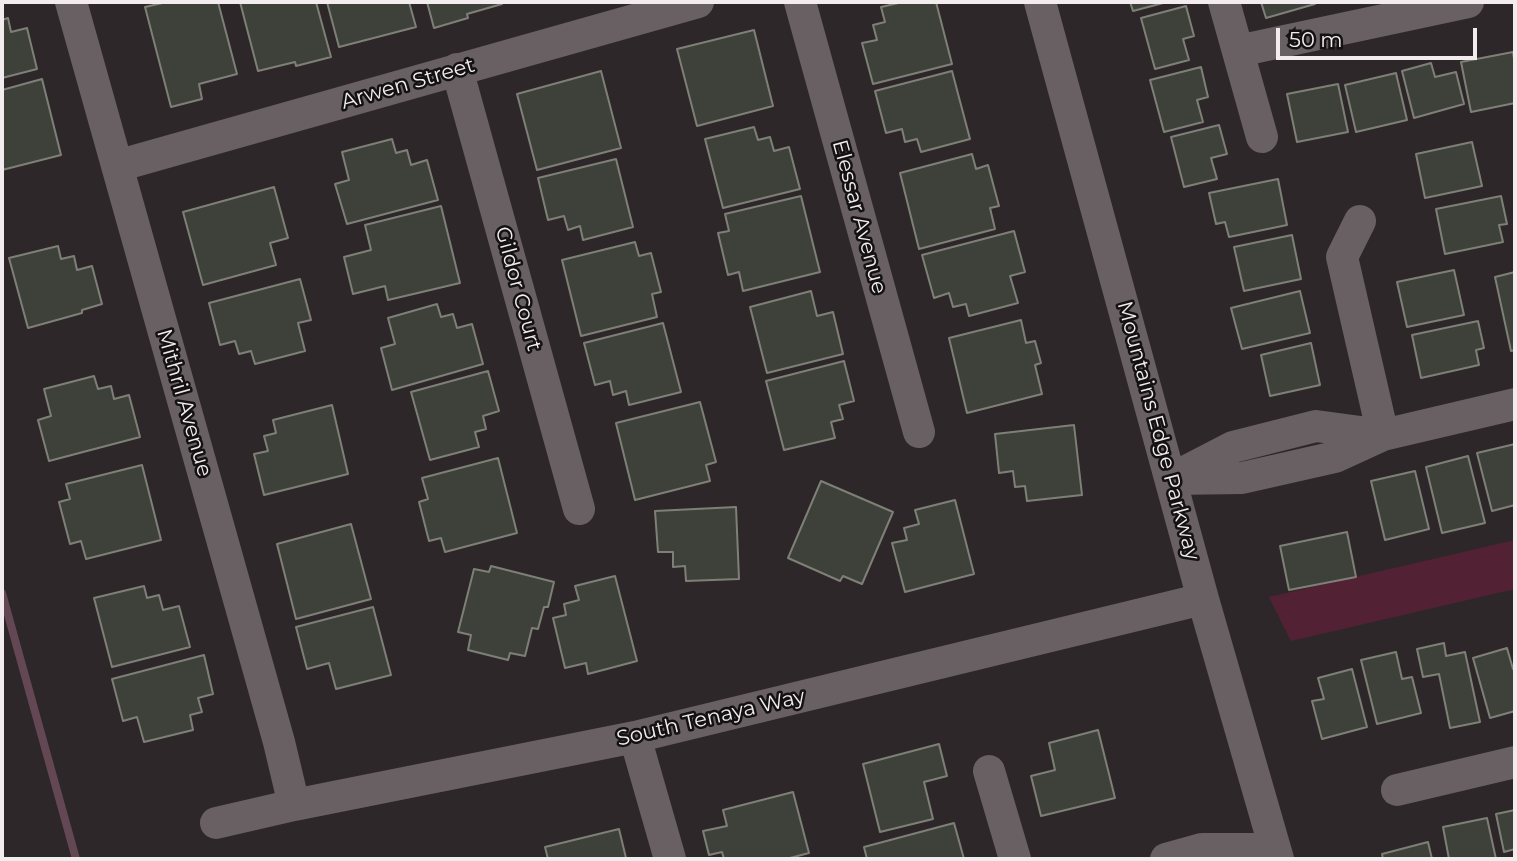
<!DOCTYPE html>
<style>
body{margin:0}
#map{position:relative;width:1517px;height:861px;overflow:hidden;background:#2e2729;font-family:Montserrat,sans-serif}
canvas{display:block}
.frame{position:absolute;inset:0;border:4px solid #f2ecee;pointer-events:none}
.scale{position:absolute;left:1276px;top:28px;width:201px;height:32px;box-sizing:border-box;border:4px solid #f2ecee;border-top:0;padding-left:9px;font-size:21px;line-height:24px;white-space:nowrap;color:#f2ecee;-webkit-text-stroke:5px #141112;paint-order:stroke}
</style>
<div id="map">
<canvas width="1517" height="861"></canvas>
<div class="frame"></div>
<div class="scale">50 m</div>
</div>
<script>
const ctx = document.querySelector('canvas').getContext('2d');
ctx.lineJoin = 'round';
function fillPath(path, color) {
  ctx.fillStyle = color;
  ctx.fill(path, 'evenodd');
}
function toPath(rows) {
  const path = new Path2D();
  for (const r of rows) {
    path.moveTo(r[0], r[1]);
    for (let i = 2; i < r.length; i += 2) path.lineTo(r[i], r[i + 1]);
  }
  return path;
}
function stroke(path, color, width, dash) {
  ctx.strokeStyle = color;
  ctx.lineWidth = width;
  ctx.lineCap = dash ? 'butt' : 'round';
  ctx.setLineDash(dash || []);
  ctx.stroke(path);
}
function write(font, color, halo, rows, align = 'center') {
  ctx.font = font + ' Montserrat,sans-serif';
  ctx.lineWidth = 5;
  ctx.setLineDash([]);
  ctx.textBaseline = 'middle';
  ctx.strokeStyle = halo;
  ctx.fillStyle = color;
  for (const [text, x, y, turn = 0] of rows) {
    ctx.save();
    ctx.translate(x, y);
    ctx.rotate((+turn || 0) * Math.PI / 180);
    ctx.textAlign = isNaN(turn) ? turn : align;
    if (halo) ctx.strokeText(text, 0, 0);
    ctx.fillText(text, 0, 0);
    ctx.restore();
  }
}
fillPath(toPath([
 [1515,540,1515,589,1291,641,1269,597]
]), '#532134');
stroke(toPath([
 [2,593,76,859]
]), '#634753', 8);
const building = toPath([
 [167,2,218,2,237,74,199,84,202,99,171,107,145,7,167,2],
 [240,2,316,2,331,57,296,66,295,62,258,71,240,2],
 [327,2,409,2,416,27,339,47,327,2],
 [427,2,502,2,502,4,467,14,468,18,434,28,427,2],
 [903,2,936,2,952,64,873,84,862,43,877,40,873,25,885,22,881,7,903,2],
 [1130,2,1167,2,1133,11,1130,2],
 [1261,2,1315,2,1315,4,1266,18,1261,2],
 [1186,6,1194,36,1183,39,1189,60,1155,69,1141,18,1186,6],
 [8,18,11,32,27,28,37,69,2,78,2,20,8,18],
 [754,30,773,106,697,126,677,49,754,30],
 [1513,52,1515,65,1515,103,1471,112,1461,62,1513,52],
 [1431,63,1435,77,1456,72,1464,104,1414,118,1402,71,1431,63],
 [1201,67,1208,97,1197,100,1203,122,1164,132,1150,80,1201,67],
 [601,71,621,148,537,170,517,94,601,71],
 [952,71,970,139,921,152,917,139,905,142,902,129,886,133,875,91,952,71],
 [1396,73,1407,120,1356,132,1345,85,1396,73],
 [42,79,61,155,2,170,2,90,42,79],
 [1338,84,1348,132,1297,142,1287,94,1338,84],
 [1219,125,1227,154,1211,158,1217,179,1184,187,1171,137,1219,125],
 [754,127,758,140,770,137,774,151,789,147,800,189,723,208,705,139,754,127],
 [392,139,396,153,407,150,411,165,427,160,438,200,347,224,335,184,349,180,342,152,392,139],
 [1472,142,1482,186,1425,198,1416,154,1472,142],
 [972,154,976,169,988,165,999,206,990,208,995,229,919,249,900,173,972,154],
 [616,159,633,227,583,240,580,226,568,230,564,216,548,220,538,178,616,159],
 [1278,179,1287,225,1229,237,1225,222,1216,224,1209,193,1278,179],
 [274,187,288,238,270,243,276,265,203,285,183,212,274,187],
 [801,196,820,272,743,291,739,272,728,275,718,233,729,231,725,214,801,196],
 [1501,196,1507,224,1499,225,1503,242,1445,254,1436,209,1501,196],
 [441,206,460,283,388,300,385,286,353,294,344,257,371,250,365,225,441,206],
 [1014,231,1025,272,1010,276,1018,303,969,316,966,304,953,307,949,293,934,298,922,255,1014,231],
 [1292,235,1301,279,1244,291,1234,247,1292,235],
 [635,242,639,256,651,253,661,292,652,294,657,317,581,336,562,260,635,242],
 [58,246,61,259,74,256,77,270,92,266,102,304,82,310,82,313,28,328,9,258,58,246],
 [1454,270,1464,315,1407,327,1397,282,1454,270],
 [1515,272,1515,350,1511,351,1495,277,1515,272],
 [300,279,311,320,298,323,305,351,255,364,251,351,239,354,235,341,220,345,209,303,300,279],
 [811,291,817,316,833,312,843,354,767,373,750,307,811,291],
 [1300,291,1310,333,1242,349,1231,308,1300,291],
 [437,304,441,317,453,314,457,328,472,324,483,364,392,390,381,348,395,344,388,318,437,304],
 [1021,320,1026,343,1035,341,1041,363,1035,365,1042,394,967,413,949,338,1021,320],
 [1478,321,1484,348,1476,350,1479,365,1421,378,1412,335,1478,321],
 [663,323,681,392,629,405,626,391,613,395,610,381,595,385,584,343,663,323],
 [1311,343,1320,385,1270,396,1261,355,1311,343],
 [844,361,854,401,839,405,843,419,831,422,835,438,784,450,766,381,844,361],
 [488,371,499,411,483,416,486,429,475,432,479,447,430,460,411,392,488,371],
 [94,376,98,389,111,386,114,399,129,395,140,437,49,461,38,420,51,416,44,389,94,376],
 [700,402,716,462,706,465,710,481,635,500,616,423,700,402],
 [332,405,348,474,264,495,254,454,268,451,264,436,276,433,273,420,332,405],
 [1074,425,1082,495,1027,501,1025,486,1015,487,1013,471,999,473,995,434,1074,425],
 [1515,444,1515,505,1492,511,1477,453,1515,444],
 [1468,456,1485,523,1442,533,1426,467,1468,456],
 [498,458,517,533,445,552,441,538,429,541,419,502,428,499,422,478,498,458],
 [142,465,161,540,86,559,81,541,70,544,59,502,70,499,66,484,142,465],
 [1415,471,1429,529,1385,540,1371,481,1415,471],
 [821,481,893,512,862,584,843,576,840,581,788,558,821,481],
 [955,500,974,574,905,592,892,543,907,540,904,528,919,524,915,510,955,500],
 [736,507,739,579,686,581,685,566,673,567,673,552,658,552,655,511,736,507],
 [351,524,371,599,296,619,277,544,351,524],
 [1347,532,1356,577,1289,590,1280,546,1347,532],
 [491,566,554,582,548,607,544,607,538,629,532,628,525,656,510,653,508,660,468,650,471,635,458,632,474,569,489,572,491,566],
 [615,576,637,661,588,674,586,663,565,668,553,618,566,615,564,604,579,600,575,586,615,576],
 [144,586,147,598,159,595,163,610,179,606,190,647,112,667,94,598,144,586],
 [373,607,391,675,336,689,329,663,307,669,296,627,373,607],
 [1444,643,1446,656,1465,652,1480,722,1450,728,1439,674,1423,677,1417,649,1444,643],
 [1507,648,1513,669,1515,668,1515,711,1490,718,1473,658,1507,648],
 [1396,652,1402,679,1412,677,1421,713,1377,724,1361,660,1396,652],
 [204,655,213,694,198,698,202,712,190,715,193,730,144,742,137,717,123,721,112,679,204,655],
 [1352,669,1367,727,1322,739,1312,701,1324,699,1318,678,1352,669],
 [1098,730,1115,798,1041,816,1031,776,1055,770,1049,743,1098,730],
 [939,744,947,776,924,782,933,819,880,832,863,764,939,744],
 [793,792,809,853,786,859,724,859,722,852,709,855,703,831,727,826,723,810,793,792],
 [1515,810,1515,849,1504,852,1496,814,1515,810],
 [1487,818,1496,859,1449,859,1443,827,1487,818],
 [954,823,964,859,867,859,864,847,954,823],
 [619,829,626,858,548,859,545,847,619,829],
 [1428,842,1432,859,1383,859,1382,854,1428,842]
]);
fillPath(building, '#3e4139');
stroke(building, '#7e8078', 2);
stroke(toPath([
 [71,2,279,742,294,805],
 [800,2,919,432],
 [1040,2,1203,599,1278,859],
 [1224,2,1262,137],
 [1238,51,1468,2],
 [457,69,579,509],
 [117,166,698,2],
 [1360,221,1342,257,1383,435],
 [1177,476,1233,447,1316,426,1383,435],
 [1171,479,1242,478,1335,457,1383,435,1515,404],
 [635,737,670,859],
 [989,771,1015,859],
 [1397,790,1515,762],
 [216,823,294,805,635,737,1203,599],
 [1166,859,1202,849,1275,849]
]), '#696063', 32);
write('21px', '#f2ecee', '#141112', [
 ["Arwen Street",408,84,-16],
 ["Elessar Avenue",859,217,75],
 ["Gildor Court",518,289,75],
 ["Mithril Avenue",184,403,74],
 ["Mountains Edge Parkway",1158,431,75],
 ["South Tenaya Way",711,718,-13]
]);
</script>
